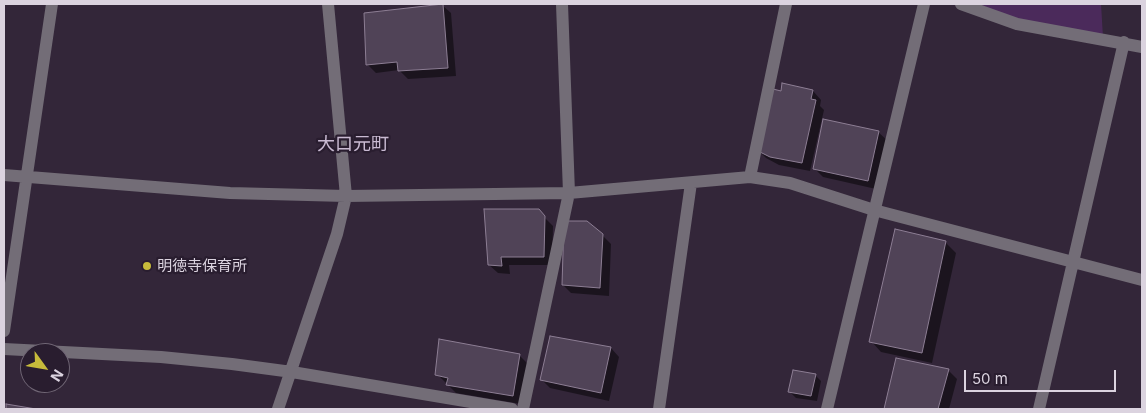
<!DOCTYPE html>
<meta charset="utf-8">
<style>
body{margin:0}
#map{position:relative;width:1146px;height:413px;overflow:hidden;background:#332639;font-family:Inter,sans-serif}
canvas{display:block}
.frame{position:absolute;inset:0;border:5px solid #dbd3df;pointer-events:none}
.north{position:absolute;left:20px;top:343px;width:50px;height:50px;box-sizing:border-box;background:#291d2f;border:1px solid #706675;border-radius:50%;rotate:122deg;font-size:14px;font-weight:700;line-height:20px;text-align:center;color:#dbd3df}
.north::after{content:'';display:block;margin:auto;width:18px;height:22px;background:#c7bb3b;clip-path:polygon(50% 0,100% 100%,50% 72%,0 100%)}
.scale{position:absolute;left:964px;top:370px;width:152px;height:22px;box-sizing:border-box;border:2px solid #dbd3df;border-top:0;padding-left:6px;font-size:15px;line-height:18px;white-space:nowrap;color:#dbd3df;-webkit-text-stroke:4px #291d2f;paint-order:stroke}
</style>
<div id="map">
<canvas width="1146" height="413"></canvas>
<div class="frame"></div>
<div class="north">N</div>
<div class="scale">50 m</div>
</div>
<script>
const ctx = document.querySelector('canvas').getContext('2d');
ctx.lineJoin = 'round';
function fillPath(path, color) {
  ctx.fillStyle = color;
  ctx.fill(path, 'evenodd');
}
function toPath(rows) {
  const path = new Path2D();
  for (const r of rows) {
    path.moveTo(r[0], r[1]);
    for (let i = 2; i < r.length; i += 2) path.lineTo(r[i], r[i + 1]);
  }
  return path;
}
function stroke(path, color, width, dash) {
  ctx.strokeStyle = color;
  ctx.lineWidth = width;
  ctx.lineCap = dash ? 'butt' : 'round';
  ctx.setLineDash(dash || []);
  ctx.stroke(path);
}
function write(font, color, halo, rows, align = 'center') {
  ctx.font = font + ' Inter,"Noto Sans JP",sans-serif';
  ctx.lineWidth = 4.5;
  ctx.setLineDash([]);
  ctx.textBaseline = 'middle';
  ctx.strokeStyle = halo;
  ctx.fillStyle = color;
  for (const [text, x, y, turn = 0] of rows) {
    ctx.save();
    ctx.translate(x, y);
    ctx.rotate((+turn || 0) * Math.PI / 180);
    ctx.textAlign = isNaN(turn) ? turn : align;
    if (halo) ctx.strokeText(text, 0, 0);
    ctx.fillText(text, 0, 0);
    ctx.restore();
  }
}
fillPath(toPath([
 [949,4,1101,4,1103,37]
]), '#4b2a5b');
fillPath(toPath([
 [442,5,451,13,456,76,408,79,399,70,376,73,367,64],
 [783,85,813,91,821,100,820,106,824,110,810,171,779,165,766,158,758,150,782,92],
 [878,132,887,140,876,189,823,177,815,169],
 [538,211,553,226,552,265,509,265,510,274,498,273,489,265],
 [602,235,611,244,609,296,571,293,563,285],
 [945,242,956,253,932,363,881,352,871,341],
 [551,337,611,348,619,357,609,401,550,388,542,380],
 [519,355,528,364,521,404,456,393,437,374],
 [896,359,948,370,957,379,949,409,885,409],
 [815,375,821,381,817,401,796,398,790,392]
]), '#0007');
const building = toPath([
 [443,4,448,68,398,71,397,62,366,65,364,13,443,4],
 [782,83,813,90,811,99,816,100,802,163,770,157,756,150,773,89,781,91,782,83],
 [823,119,879,131,868,181,813,169,823,119],
 [484,209,539,209,545,216,544,257,501,257,502,266,488,265,484,209],
 [564,221,587,221,603,234,600,288,562,285,564,221],
 [895,229,946,241,922,353,869,342,895,229],
 [550,336,611,347,601,393,540,380,550,336],
 [439,339,520,354,513,396,446,385,448,378,435,375,439,339],
 [896,358,949,369,938,409,884,409,896,358],
 [793,370,816,374,811,396,788,392,793,370],
 [6,404,36,409,6,409,6,404]
]);
fillPath(building, '#504357');
stroke(building, '#8d7e94', 1);
stroke(toPath([
 [961,4,1017,24,1142,47],
 [4,175,230,193,346,196,569,193,750,177,790,183,874,210,1142,280],
 [750,177,786,4],
 [4,331,52,4],
 [4,349,161,357,232,364,292,372,512,409],
 [278,409,337,234,346,196,328,4],
 [523,409,569,193,562,4],
 [659,409,691,183],
 [827,409,924,4],
 [1039,409,1124,42]
]), '#736d77', 12);
for (const [x, y, r, color] of [
 [147,266,5,"#c7bb3b"]
]) {
  const dot = new Path2D();
  dot.arc(x, y, r, 0, 2 * Math.PI);
  ctx.fillStyle = color;
  ctx.fill(dot);
  stroke(dot, '#291d2f', 2);
}
write('15px', '#dbd3df', '#291d2f', [
 ["明徳寺保育所",157,266]
], 'left');
write('18px', '#c9bad2', '#291d2f', [
 ["大口元町",353,145]
]);
</script>
